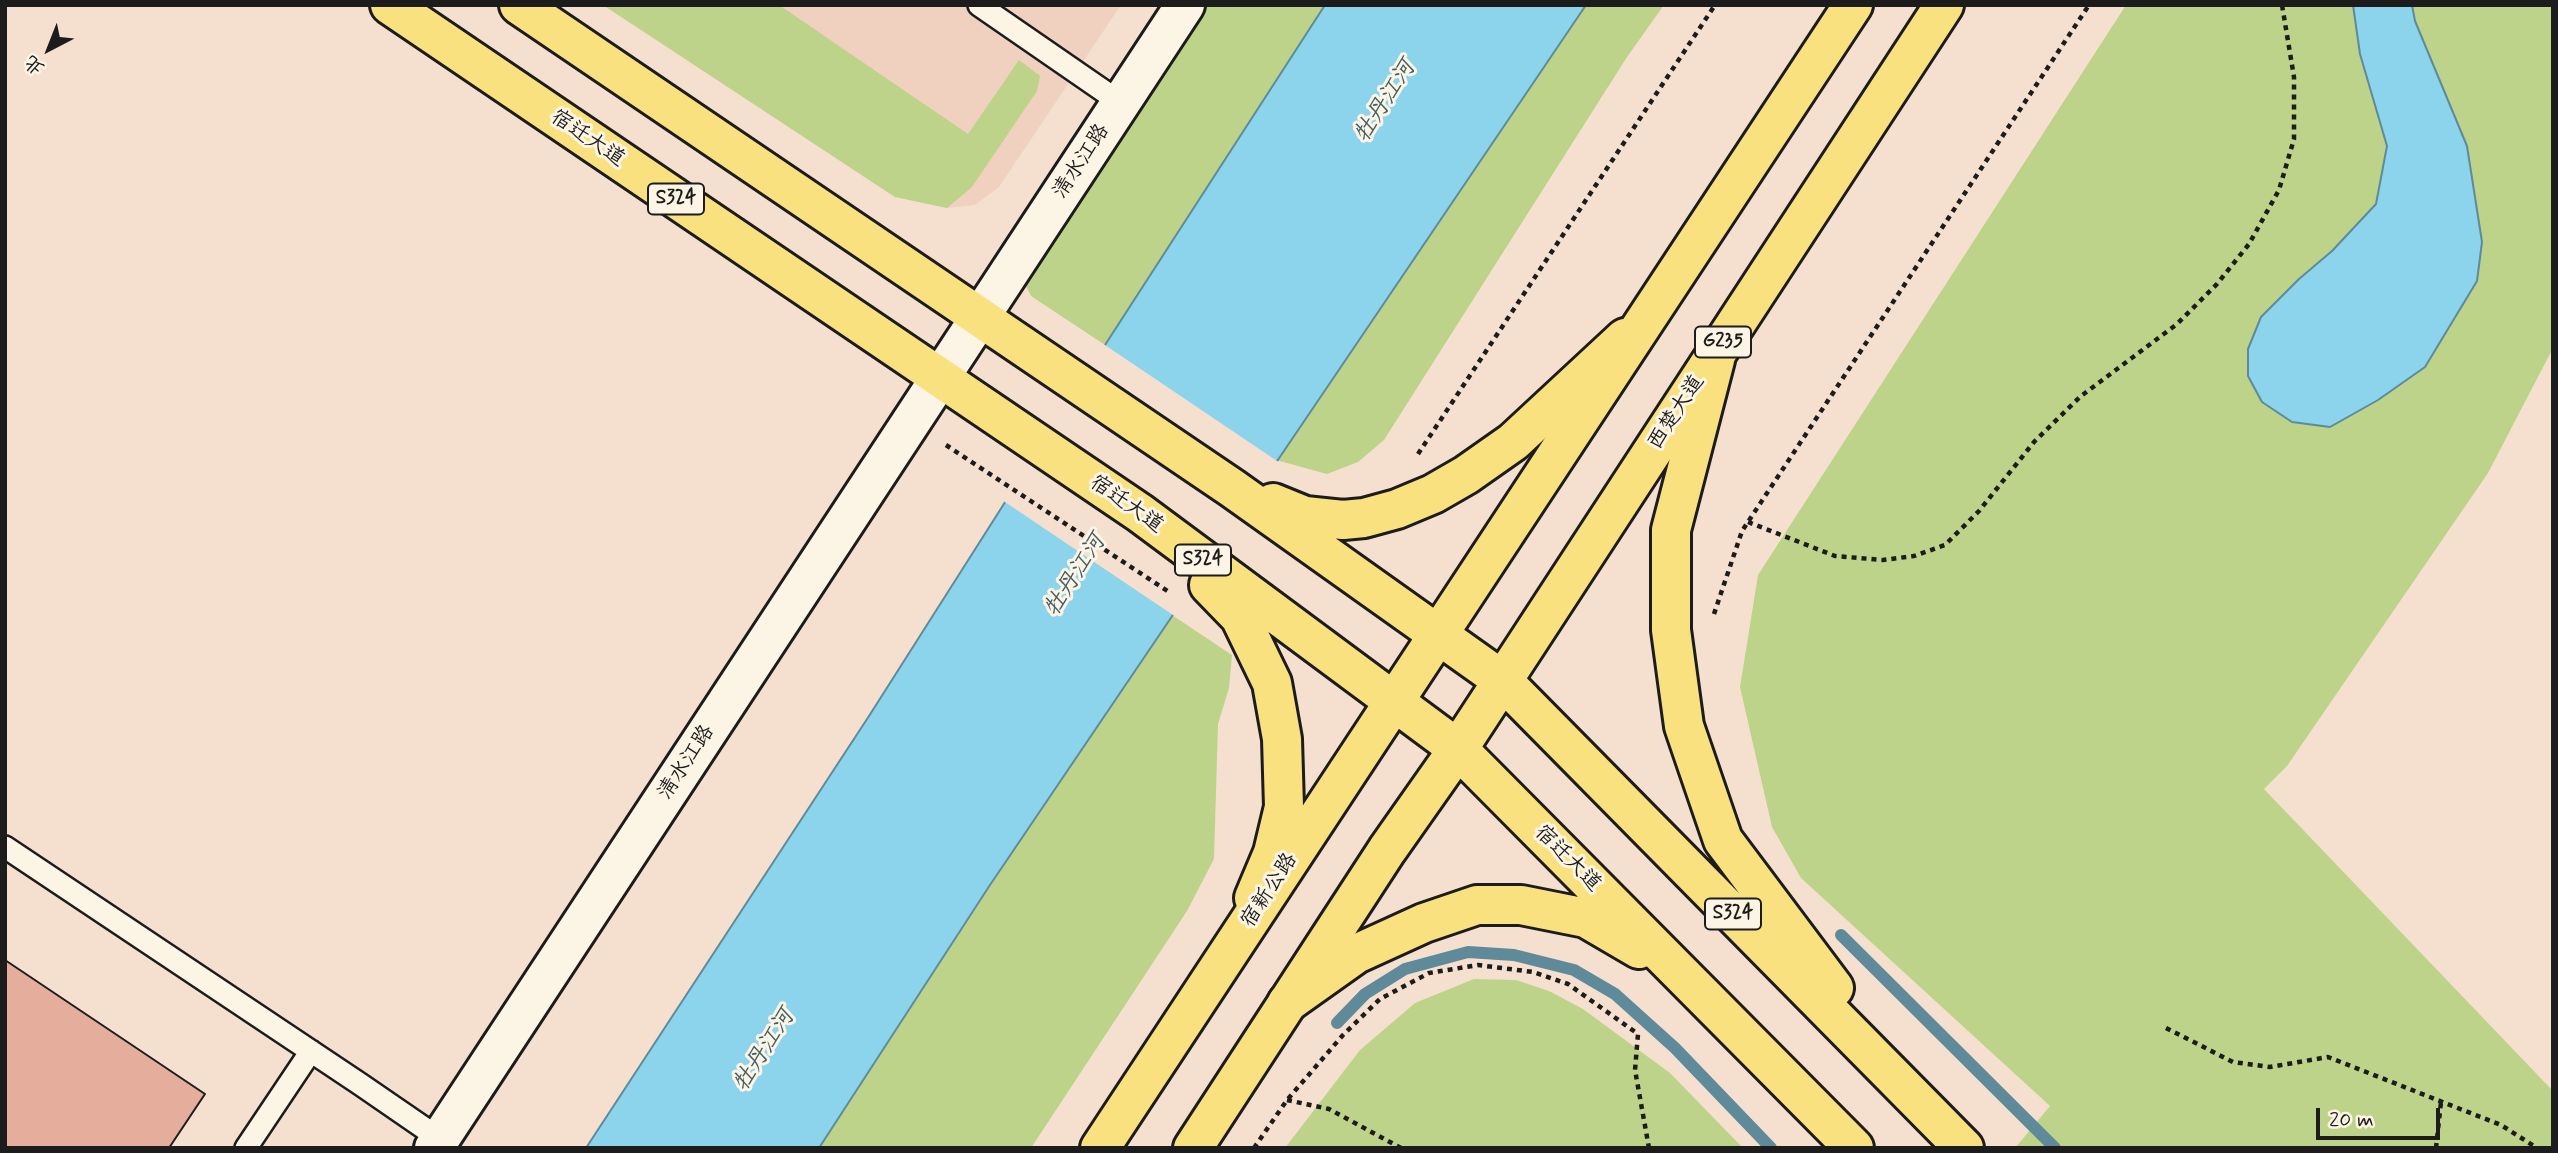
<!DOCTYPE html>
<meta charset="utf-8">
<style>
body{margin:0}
#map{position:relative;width:2558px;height:1153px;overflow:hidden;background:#f5e0cf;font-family:Mynerve,"LXGW WenKai TC",sans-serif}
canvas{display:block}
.frame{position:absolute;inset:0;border:7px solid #1c1c1c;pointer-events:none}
.north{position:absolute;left:14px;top:14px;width:70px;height:70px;-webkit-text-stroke:5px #fcf5e5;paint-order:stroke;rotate:222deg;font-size:19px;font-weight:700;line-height:28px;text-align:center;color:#1c1c1c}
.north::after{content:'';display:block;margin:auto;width:24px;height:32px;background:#1c1c1c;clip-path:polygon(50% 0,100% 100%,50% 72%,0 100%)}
.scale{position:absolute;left:2316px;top:1108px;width:124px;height:32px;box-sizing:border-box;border:4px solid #1c1c1c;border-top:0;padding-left:9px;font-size:21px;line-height:24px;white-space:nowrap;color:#1c1c1c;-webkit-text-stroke:5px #fcf5e5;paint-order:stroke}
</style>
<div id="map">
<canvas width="2558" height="1153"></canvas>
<div class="frame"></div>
<div class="north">北</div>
<div class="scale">20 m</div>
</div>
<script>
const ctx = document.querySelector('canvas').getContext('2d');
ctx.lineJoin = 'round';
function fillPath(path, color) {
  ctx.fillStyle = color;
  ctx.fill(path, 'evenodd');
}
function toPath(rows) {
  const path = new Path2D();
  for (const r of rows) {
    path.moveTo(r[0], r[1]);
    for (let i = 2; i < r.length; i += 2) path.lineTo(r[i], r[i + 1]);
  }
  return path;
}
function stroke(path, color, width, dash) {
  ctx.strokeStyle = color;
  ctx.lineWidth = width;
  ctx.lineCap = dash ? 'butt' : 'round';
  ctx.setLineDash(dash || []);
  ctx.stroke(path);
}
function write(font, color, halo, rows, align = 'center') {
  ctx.font = font + ' Mynerve,"LXGW WenKai TC",sans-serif';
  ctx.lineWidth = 6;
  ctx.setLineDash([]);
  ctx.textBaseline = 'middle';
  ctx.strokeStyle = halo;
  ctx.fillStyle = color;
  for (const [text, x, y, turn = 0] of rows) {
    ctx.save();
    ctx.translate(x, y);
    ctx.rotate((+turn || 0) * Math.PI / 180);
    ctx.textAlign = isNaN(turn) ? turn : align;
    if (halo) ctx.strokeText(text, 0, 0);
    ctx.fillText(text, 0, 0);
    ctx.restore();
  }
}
fillPath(toPath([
 [603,5,1121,5,999,187,975,205,947,208,895,197]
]), '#f0d1c0');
fillPath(toPath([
 [603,5,779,5,968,134,1019,60,1040,76,1037,91,972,187,947,208,895,197],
 [1202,5,1325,5,1105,345,1031,296,1023,280],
 [1585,5,1664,5,1627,57,1384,440,1358,462,1327,474,1276,460],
 [2126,5,2553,5,2553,348,2488,473,2287,766,2264,789,2553,1091,2553,1148,2015,1148,2050,1106,1801,878,1772,827,1740,687,1758,575],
 [1169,613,1232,655,1229,688,1218,724,1214,859,1187,911,1031,1148,819,1148],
 [1474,979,1516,980,1549,991,1583,1009,1670,1073,1743,1148,1285,1148,1360,1050,1415,1003]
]), '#bdd389');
const water = toPath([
 [1325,5,1586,5,990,885,819,1148,586,1148,869,716,1105,345,1325,5],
 [2353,5,2412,5,2415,21,2467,146,2482,242,2477,281,2425,367,2378,400,2330,427,2292,422,2262,402,2248,376,2248,349,2261,317,2299,279,2332,251,2376,204,2387,146,2360,54,2353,5]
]);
fillPath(water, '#8bd4ec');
stroke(water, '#5f8a99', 2);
fillPath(toPath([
 [1102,343,1280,463,1176,617,1002,500]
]), '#f5e0cf');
stroke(toPath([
 [1841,935,2055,1148],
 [1337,1023,1365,994,1405,969,1468,952,1514,955,1574,970,1615,994,1675,1048,1771,1148]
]), '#5f8a99', 12);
const building = toPath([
 [5,960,205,1094,169,1148,5,1148,5,960]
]);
fillPath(building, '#e5ae9c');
stroke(building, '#1c1c1c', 2);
const lane = toPath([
 [979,5,1121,103],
 [5,847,360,1084,440,1139],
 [246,1148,311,1051]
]);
const secondary = toPath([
 [434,1148,1185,5]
]);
const primary = toPath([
 [390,5,1140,513,1458,749,1854,1148],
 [519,5,1232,488,1502,680,1964,1148],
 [1715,360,1671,530,1671,630,1684,726,1723,840,1834,988],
 [1273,503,1305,516,1343,520,1364,518,1397,509,1433,494,1466,475,1513,442,1625,338],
 [1209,585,1240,617,1272,683,1282,739,1284,807,1273,853,1254,898],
 [1287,1003,1356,954,1424,923,1477,905,1521,905,1586,918,1639,949]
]);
const highway = toPath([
 [1100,1148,1853,5],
 [1193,1148,1387,850,1458,749,1944,5]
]);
stroke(lane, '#1c1c1c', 26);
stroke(secondary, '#1c1c1c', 44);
stroke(primary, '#1c1c1c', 44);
stroke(highway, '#1c1c1c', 44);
stroke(toPath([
 [946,445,1169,592],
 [1418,454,1715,5],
 [1748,522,1835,556,1883,560,1914,556,1945,545,1979,511,2034,442,2081,396,2177,324,2217,284,2249,244,2279,190,2294,139,2294,77,2282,5],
 [1714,614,1742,531,2089,5],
 [2166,1028,2233,1062,2270,1067,2328,1057,2501,1125,2537,1148],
 [1287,1100,1329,1109,1401,1148],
 [1254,1148,1287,1100,1343,1035,1380,999,1429,973,1478,965,1533,972,1568,984,1638,1034,1635,1070,1649,1148],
 [2436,1148,2441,1102]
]), '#1c1c1c', 4.5, [5, 5]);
stroke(lane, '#fcf5e5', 21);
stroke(secondary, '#fcf5e5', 38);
stroke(primary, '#fae180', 38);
stroke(highway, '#fae180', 38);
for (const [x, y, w] of [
 [676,199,56],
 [1723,342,56],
 [1203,560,56],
 [1733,914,56]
]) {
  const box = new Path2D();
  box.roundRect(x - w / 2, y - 15.5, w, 31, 5);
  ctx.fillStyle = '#fcf5e5';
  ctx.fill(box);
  stroke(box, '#1c1c1c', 2);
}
write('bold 19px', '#1c1c1c', null, [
 ["S324",676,199],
 ["G235",1723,342],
 ["S324",1203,560],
 ["S324",1733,914]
]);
write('21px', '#1c1c1c', '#fcf5e5', [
 ["宿迁大道",587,139,34],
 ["清水江路",1082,162,-57],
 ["西楚大道",1677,413,-57],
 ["宿迁大道",1126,505,35],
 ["清水江路",687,763,-57],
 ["宿迁大道",1567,859,45],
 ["宿新公路",1270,891,-57]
]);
write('italic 23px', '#435c65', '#fcf5e5', [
 ["牡丹江河",1386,102,-57],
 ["牡丹江河",1076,576,-57],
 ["牡丹江河",765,1051,-57]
]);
</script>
